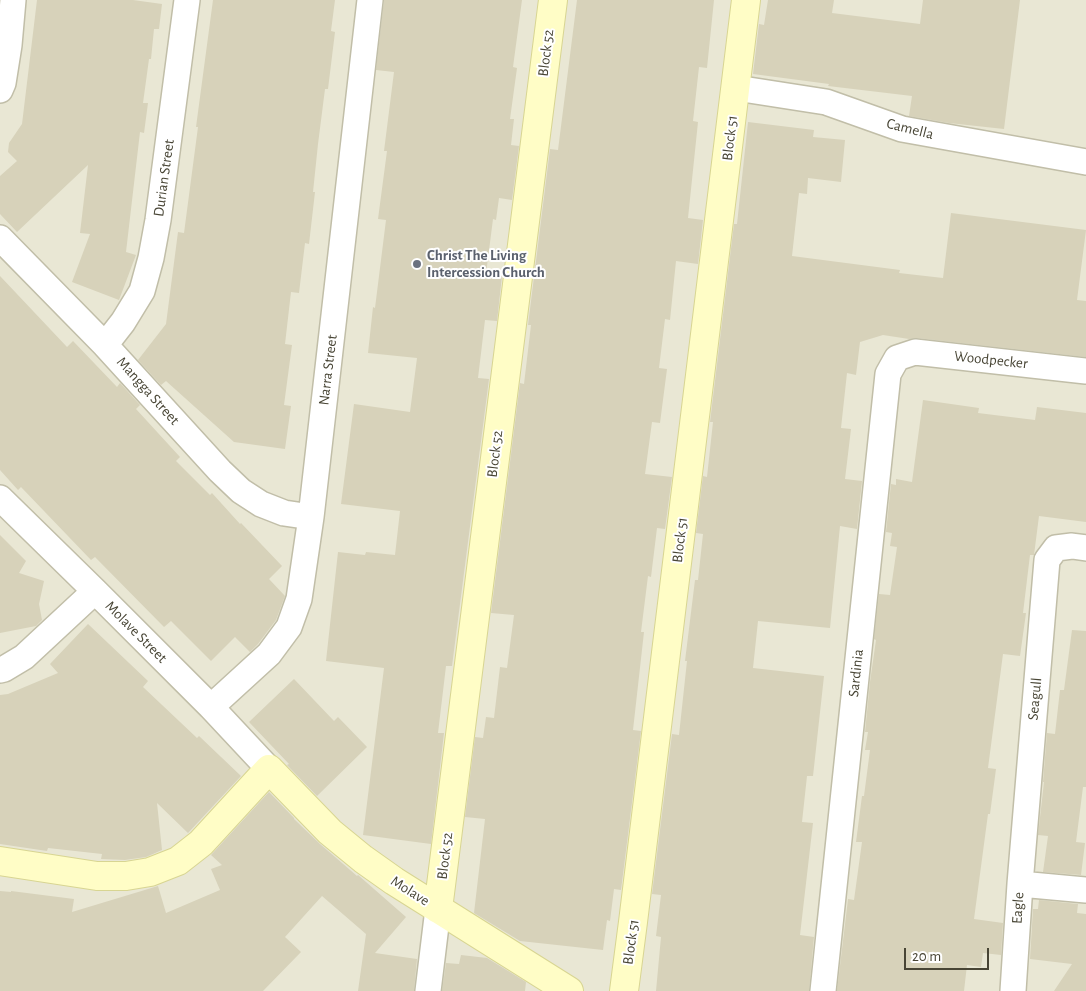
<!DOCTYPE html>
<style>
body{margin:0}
#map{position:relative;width:1086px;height:991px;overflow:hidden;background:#f5f3e6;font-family:"Alegreya Sans",sans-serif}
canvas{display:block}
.scale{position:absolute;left:904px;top:948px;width:85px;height:22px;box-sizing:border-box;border:2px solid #484535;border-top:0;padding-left:6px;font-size:15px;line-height:18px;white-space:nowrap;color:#484535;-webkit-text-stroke:4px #fff;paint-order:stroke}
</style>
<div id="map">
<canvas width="1086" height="991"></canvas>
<div class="scale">20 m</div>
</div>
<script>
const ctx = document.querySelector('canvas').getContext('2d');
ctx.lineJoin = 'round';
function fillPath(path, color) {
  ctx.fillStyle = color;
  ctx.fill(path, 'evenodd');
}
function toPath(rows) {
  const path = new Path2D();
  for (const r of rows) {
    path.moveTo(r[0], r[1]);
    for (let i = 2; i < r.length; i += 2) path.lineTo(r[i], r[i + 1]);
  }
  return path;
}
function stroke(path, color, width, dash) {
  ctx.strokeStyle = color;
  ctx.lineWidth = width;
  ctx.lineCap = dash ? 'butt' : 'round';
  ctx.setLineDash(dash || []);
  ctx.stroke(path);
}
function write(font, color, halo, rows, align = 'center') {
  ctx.font = font + ' "Alegreya Sans",sans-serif';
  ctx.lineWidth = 4;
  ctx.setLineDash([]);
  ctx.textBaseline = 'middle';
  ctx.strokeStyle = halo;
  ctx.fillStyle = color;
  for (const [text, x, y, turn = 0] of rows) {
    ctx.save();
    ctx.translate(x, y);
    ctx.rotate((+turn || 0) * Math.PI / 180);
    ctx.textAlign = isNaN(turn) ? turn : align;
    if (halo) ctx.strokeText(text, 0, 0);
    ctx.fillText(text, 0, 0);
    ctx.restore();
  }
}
fillPath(toPath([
 [0,0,1086,0,1086,991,0,991]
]), '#e9e7d4');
fillPath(toPath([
 [37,0,133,0,162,4,159,29,154,29,151,59,149,59,143,103,148,103,144,133,140,132,126,252,136,255,119,300,72,282,90,234,80,233,88,165,17,232,0,214,0,176,17,161,8,152,9,143,22,124],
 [213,0,335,0,331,31,335,32,328,89,325,89,318,144,313,192,315,192,309,244,305,243,299,293,291,292,285,344,292,345,284,405,291,406,285,449,234,442,166,381,161,385,138,360,166,324,178,232,184,233,198,127,196,127],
 [384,0,522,0,513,67,517,68,510,119,514,119,511,145,519,146,512,200,499,198,496,220,493,219,486,274,502,276,497,321,485,320,478,378,489,379,452,666,446,666,438,733,444,733,431,844,363,835,384,668,326,661,338,552,365,555,366,552,395,555,400,511,341,504,354,404,410,412,417,358,368,353,373,307,375,308,386,220,378,219,387,151,384,151,394,72,376,70],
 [577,0,714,0,707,68,699,67,693,121,698,122,688,218,703,220,698,264,676,261,670,320,665,319,659,368,667,369,660,423,652,422,645,474,672,477,665,529,657,528,651,577,648,576,641,632,644,632,633,730,641,731,621,890,614,889,610,921,607,920,603,950,520,941,474,913,485,819,465,817,475,737,483,738,486,717,494,718,500,667,507,668,514,615,491,613,520,383,524,384,531,325,528,325,550,149,558,150],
 [768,0,834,0,832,13,920,24,923,0,1020,0,1004,129,949,123,909,116,912,96,828,86,829,84,753,74,759,24,764,25],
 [748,122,814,130,813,137,845,140,841,182,808,178,807,194,799,193,792,256,900,270,899,273,943,278,951,213,1086,230,1077,300,1086,301,1086,357,917,338,909,339,883,335,860,342,856,375,847,373,841,428,851,429,845,479,862,481,857,529,840,526,830,628,758,621,753,668,824,676,813,776,807,776,802,822,813,823,800,935,814,937,809,991,656,991,661,937,656,936,661,895,652,894,672,734,679,735,687,661,685,661,695,580,698,580,703,534,696,533,703,476,707,477,713,422,710,422,734,224,737,224],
 [0,276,67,347,73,341,117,387,120,383,140,405,136,409,180,457,176,461,210,495,212,493,240,524,241,523,282,566,269,579,285,596,276,620,258,644,250,652,235,637,211,661,171,621,164,627,95,557,91,560,21,487,18,490,0,470],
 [923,400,979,408,978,413,1035,420,1037,407,1086,413,1086,522,1039,516,1034,555,1030,555,1023,613,1026,613,1020,656,1003,654,988,768,996,769,990,814,988,814,974,919,1003,923,1001,955,983,953,981,967,967,965,964,991,837,991,848,899,854,900,862,842,856,842,862,796,864,796,870,750,865,750,868,732,865,732,870,682,876,640,874,639,879,594,890,595,897,547,890,546,892,533,886,532,891,484,896,485,896,479,912,482],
 [0,535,26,561,19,573,44,581,39,604,42,620,36,626,0,633],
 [88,624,148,681,143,687,197,738,199,736,241,776,188,833,157,803,162,850,146,857,125,860,101,859,102,854,48,848,47,851,0,844,0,695,8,694,58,673,50,664],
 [1072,630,1086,631,1086,787,1083,787,1076,842,1085,843,1081,875,1043,872,1048,836,1038,835,1044,782,1043,782,1047,733,1055,734,1060,690,1064,690],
 [294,679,334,721,338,717,367,747,317,796,287,765,289,764,249,722],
 [269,792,294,818,294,819,320,844,357,876,358,875,406,917,375,953,417,959,414,991,358,991,366,934,322,896,285,937,301,952,263,991,0,991,0,891,11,892,11,891,74,899,72,912,158,886,166,913,220,890,211,869,222,865,211,855],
 [1039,900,1078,904,1077,913,1086,914,1086,991,1054,991,1072,964,1030,959,1033,909,1038,909],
 [461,955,487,958,526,982,525,991,442,991,446,963,459,964]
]), '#d7d2ba');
const street = toPath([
 [736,88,826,102,902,129,1086,162],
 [0,90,3,83,9,45,13,0],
 [0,238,105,345,220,471,241,491,261,504,284,513,311,517],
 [105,345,123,322,142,291,151,258,158,220,187,0],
 [0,498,95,591,211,707,269,769],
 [0,670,4,669,24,657,95,591],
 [211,707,269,654,289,627,299,599,311,517,370,0],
 [1020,884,1086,890],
 [428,991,438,909],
 [823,991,888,374,897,358,915,352,1086,371],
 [1013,991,1020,884,1047,560,1056,548,1072,546,1086,548]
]);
const secondary = toPath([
 [0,861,97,876,126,876,150,872,178,861,201,843,269,769,330,832,363,859,394,881,569,991],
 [438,909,553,0],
 [624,991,633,922,746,0]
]);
stroke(street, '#c1bea8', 28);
stroke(secondary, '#d8d592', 30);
stroke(street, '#fff', 25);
stroke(secondary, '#fffdc6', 28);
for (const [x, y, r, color] of [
 [417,264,5,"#6b7280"]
]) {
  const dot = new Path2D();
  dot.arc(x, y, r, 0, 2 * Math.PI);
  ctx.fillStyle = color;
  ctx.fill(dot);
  stroke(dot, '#fff', 2);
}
write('15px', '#484535', '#fff', [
 ["Block 52",546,53,-83],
 ["Camella",910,129,14],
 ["Block 51",730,138,-83],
 ["Durian Street",164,178,-82],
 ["Woodpecker",991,360,6],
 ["Narra Street",328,370,-83],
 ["Mangga Street",148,391,48],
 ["Block 52",495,454,-83],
 ["Block 51",680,540,-83],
 ["Molave Street",136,632,45],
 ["Sardinia",856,673,-84],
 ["Seagull",1035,699,-85],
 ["Block 52",445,856,-83],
 ["Molave",410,891,32],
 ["Eagle",1018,908,-86],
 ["Block 51",631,942,-82]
]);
write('bold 15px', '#5b616d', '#fff', [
 ["Christ The Living",427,255],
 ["Intercession Church",427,272]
], 'left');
</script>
